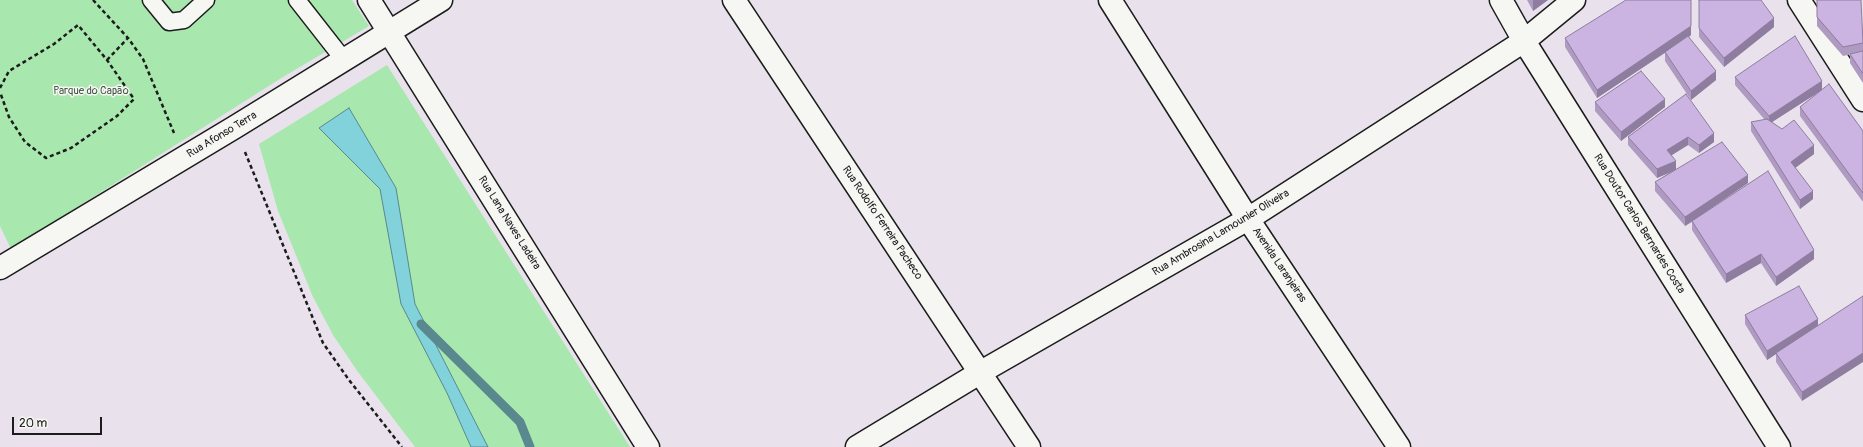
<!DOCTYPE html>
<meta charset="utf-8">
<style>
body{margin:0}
#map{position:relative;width:1863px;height:447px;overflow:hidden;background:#e9e2ed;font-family:Pangolin,sans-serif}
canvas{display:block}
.scale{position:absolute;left:12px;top:417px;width:90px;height:18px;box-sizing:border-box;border:2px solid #1c1c1c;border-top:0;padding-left:5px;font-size:12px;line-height:14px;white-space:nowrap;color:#1c1c1c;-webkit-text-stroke:3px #f6f6f2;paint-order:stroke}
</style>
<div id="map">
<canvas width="1863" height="447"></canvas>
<div class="scale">20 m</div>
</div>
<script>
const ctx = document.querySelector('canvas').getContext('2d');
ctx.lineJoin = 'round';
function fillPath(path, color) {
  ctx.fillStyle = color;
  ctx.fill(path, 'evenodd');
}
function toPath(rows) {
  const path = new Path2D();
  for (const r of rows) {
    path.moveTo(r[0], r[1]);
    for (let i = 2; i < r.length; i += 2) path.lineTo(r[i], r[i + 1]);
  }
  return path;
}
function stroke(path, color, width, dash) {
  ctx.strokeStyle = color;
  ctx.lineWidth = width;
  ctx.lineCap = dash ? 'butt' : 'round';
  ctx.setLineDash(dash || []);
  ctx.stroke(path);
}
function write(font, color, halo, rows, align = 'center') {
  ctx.font = font + ' Pangolin,sans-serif';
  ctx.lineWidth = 3;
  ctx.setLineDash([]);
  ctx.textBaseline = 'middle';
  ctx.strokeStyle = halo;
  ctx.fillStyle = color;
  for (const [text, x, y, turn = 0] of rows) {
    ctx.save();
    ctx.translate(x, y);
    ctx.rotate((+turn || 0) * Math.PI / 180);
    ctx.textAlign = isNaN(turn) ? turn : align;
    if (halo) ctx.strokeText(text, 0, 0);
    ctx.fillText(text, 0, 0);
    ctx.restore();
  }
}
fillPath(toPath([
 [0,0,352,0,369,26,283,77,11,249,0,226],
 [387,65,630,447,415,447,358,372,333,335,313,297,278,211,259,144]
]), '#a8e7ae');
const water = toPath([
 [349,108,396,188,415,304,488,447,471,447,447,393,401,304,380,189,319,128,349,108]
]);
fillPath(water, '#81d2db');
stroke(water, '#59898f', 1);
stroke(toPath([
 [421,324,520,422,530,447]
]), '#59898f', 9);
const lane = toPath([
 [151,0,169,22,184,20,206,0],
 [297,0,344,60]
]);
const street = toPath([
 [369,0,648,447],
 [734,0,1029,447],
 [1110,0,1248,219,1399,447],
 [1501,0,1524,41,1779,447],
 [1799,0,1863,100],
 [0,268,235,127,441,0],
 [857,447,981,372,1248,219,1524,41,1574,0]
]);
stroke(lane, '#1c1c1c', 19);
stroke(street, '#1c1c1c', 25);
stroke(toPath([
 [93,0,128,38,143,59,174,133],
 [107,60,128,38],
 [0,88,9,71,54,44,78,25,107,60,134,99,117,116,71,148,46,158,25,142,9,117,0,92],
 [245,152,323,343,349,380,402,447]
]), '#1c1c1c', 2.5, [4, 3]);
stroke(lane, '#f6f6f2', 16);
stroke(street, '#f6f6f2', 22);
fillPath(toPath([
 [1527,0,1548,0,1533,11],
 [1699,0,1774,27,1724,67,1699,37],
 [1817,0,1863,32,1863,83,1850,63,1850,54,1852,54,1843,56,1817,26],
 [1691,35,1689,37,1716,80,1691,100,1665,61,1665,53,1597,98,1565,47,1565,38],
 [1735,77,1822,89,1863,131,1863,202,1800,116,1800,107,1819,92,1772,122,1814,154,1795,168,1813,199,1800,209,1751,131,1751,122,1765,120,1735,85],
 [1686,94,1714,142,1699,153,1688,145,1672,155,1676,169,1748,183,1711,208,1814,259,1776,286,1761,263,1726,283,1692,230,1692,222,1685,226,1655,191,1655,182,1672,171,1657,178,1628,145,1628,137],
 [1595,102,1665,107,1621,141,1595,111],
 [1745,315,1818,319,1802,401,1776,362,1776,354,1767,360,1745,324]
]), '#af9ac2');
fillPath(toPath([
 [1533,0,1548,0,1533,11],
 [1774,18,1774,27,1724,67,1724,58],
 [1691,26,1691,35,1597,98,1597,90],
 [1716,71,1716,80,1691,100,1691,91],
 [1822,81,1822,90,1769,124,1769,116],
 [1665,99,1665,107,1621,141,1621,132],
 [1714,133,1714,142,1699,153,1699,145],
 [1688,137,1688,145,1667,158,1667,150],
 [1814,145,1814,154,1791,171,1791,162],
 [1676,161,1676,170,1657,178,1657,169],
 [1748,175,1748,183,1685,226,1685,217],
 [1813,191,1813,199,1800,209,1800,200],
 [1814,250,1814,259,1776,286,1776,277],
 [1761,254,1761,263,1726,283,1726,274],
 [1818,319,1818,328,1776,353,1776,354,1767,360,1767,351],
 [1863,353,1863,362,1802,401,1802,392]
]), '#8e7d9e');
const building = toPath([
 [1626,0,1691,0,1691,26,1597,90,1565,38,1626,0],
 [1699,0,1761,0,1774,18,1724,58,1699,28,1699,0],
 [1817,0,1861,0,1863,43,1843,47,1817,17,1817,0],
 [1688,36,1716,71,1691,91,1665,52,1688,36],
 [1795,36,1822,81,1769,116,1735,77,1795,36],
 [1863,51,1863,74,1850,54,1863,51],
 [1641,71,1665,99,1621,132,1595,102,1641,71],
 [1829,84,1863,131,1863,193,1800,107,1829,84],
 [1686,94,1714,133,1699,145,1688,137,1667,150,1676,161,1657,169,1628,137,1686,94],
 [1767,119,1782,129,1794,120,1814,145,1791,162,1813,191,1800,200,1751,122,1767,119],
 [1722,142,1748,175,1685,217,1655,182,1722,142],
 [1768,171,1814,250,1776,277,1761,254,1726,274,1692,221,1768,171],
 [1799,286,1818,319,1767,351,1745,315,1799,286],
 [1863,296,1863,353,1802,392,1776,353,1863,296]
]);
fillPath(building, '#cbb3e2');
stroke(building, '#8e7d9e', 1);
write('11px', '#465948', '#f6f6f2', [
 ["Parque do Capão",91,91]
]);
write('11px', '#1c1c1c', '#f6f6f2', [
 ["Rua Afonso Terra",222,135,-31],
 ["Rua Lana Naves Ladeira",509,223,58],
 ["Rua Rodolfo Ferreira Pacheco",882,223,56],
 ["Rua Doutor Carlos Bernardes Costa",1639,224,58],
 ["Rua Ambrosina Lamounier Oliveira",1221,233,-31],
 ["Avenida Laranjeiras",1279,265,56]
]);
</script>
